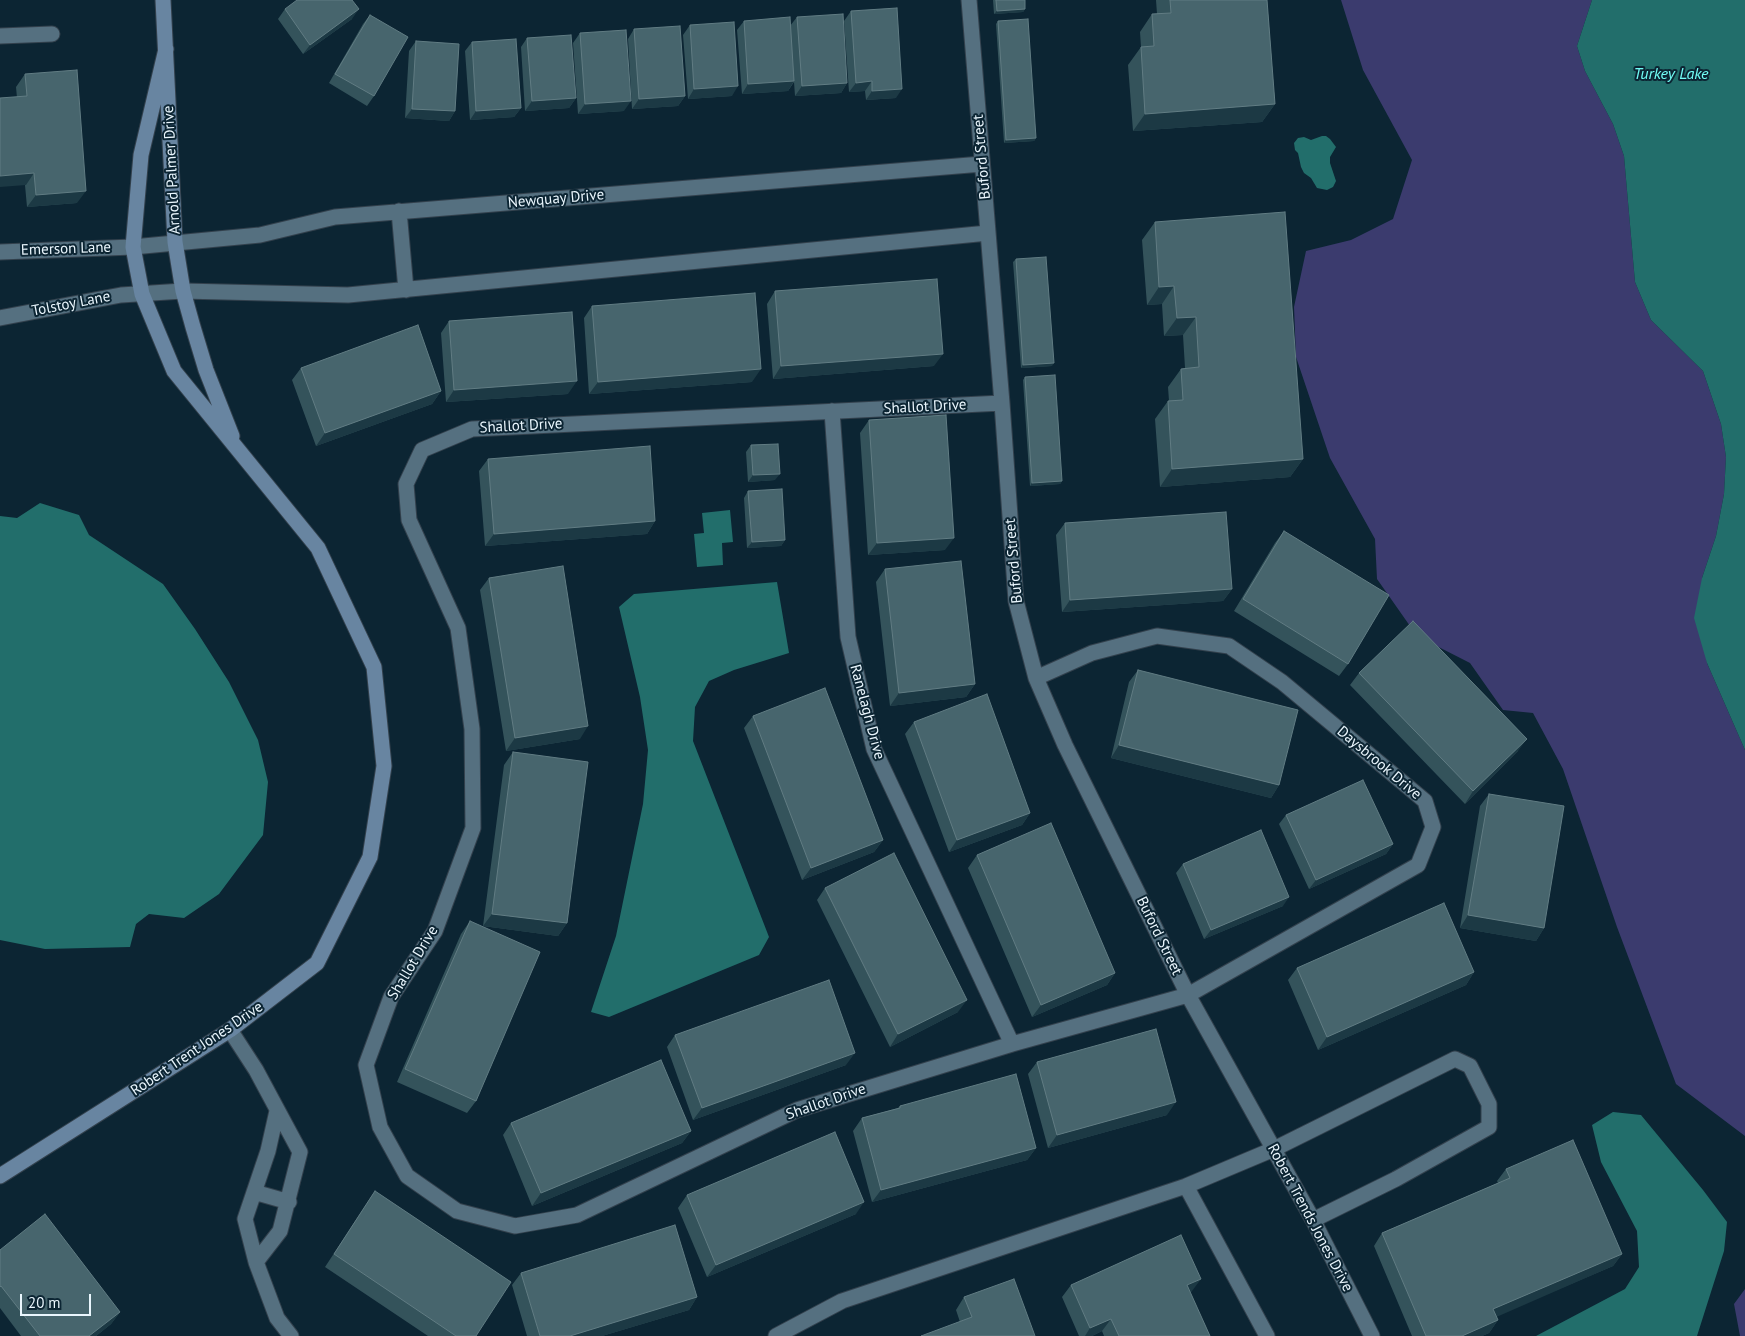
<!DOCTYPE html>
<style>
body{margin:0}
#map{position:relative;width:1745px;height:1336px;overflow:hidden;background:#0c2533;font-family:"PT Sans",sans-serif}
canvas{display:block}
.scale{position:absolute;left:20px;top:1294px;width:71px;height:22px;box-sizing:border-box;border:2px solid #eaf6fd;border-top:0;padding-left:6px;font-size:15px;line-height:18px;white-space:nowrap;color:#eaf6fd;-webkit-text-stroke:4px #0c2533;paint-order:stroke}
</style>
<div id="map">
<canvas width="1745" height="1336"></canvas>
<div class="scale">20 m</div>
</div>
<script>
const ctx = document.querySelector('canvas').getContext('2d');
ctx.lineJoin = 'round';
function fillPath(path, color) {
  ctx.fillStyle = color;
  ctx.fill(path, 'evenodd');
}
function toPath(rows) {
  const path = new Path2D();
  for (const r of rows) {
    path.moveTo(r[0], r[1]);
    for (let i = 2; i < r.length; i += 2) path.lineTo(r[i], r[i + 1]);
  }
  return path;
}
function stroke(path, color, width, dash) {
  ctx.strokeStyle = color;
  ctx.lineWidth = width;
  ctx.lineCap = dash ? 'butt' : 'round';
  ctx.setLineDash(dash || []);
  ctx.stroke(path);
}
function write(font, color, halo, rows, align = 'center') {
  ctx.font = font + ' "PT Sans",sans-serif';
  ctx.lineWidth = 4;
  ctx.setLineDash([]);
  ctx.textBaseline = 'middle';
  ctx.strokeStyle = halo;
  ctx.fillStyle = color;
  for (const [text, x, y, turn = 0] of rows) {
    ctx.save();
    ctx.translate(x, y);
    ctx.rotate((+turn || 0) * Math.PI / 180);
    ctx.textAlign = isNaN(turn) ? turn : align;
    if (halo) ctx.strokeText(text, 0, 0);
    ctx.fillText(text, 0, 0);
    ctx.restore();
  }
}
fillPath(toPath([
 [1341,0,1592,0,1577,46,1585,71,1613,124,1624,156,1635,282,1651,320,1703,371,1721,424,1726,457,1724,494,1716,536,1702,578,1707,663,1745,750,1745,1136,1676,1084,1617,927,1563,769,1533,713,1503,710,1470,663,1417,636,1377,579,1375,539,1330,458,1296,357,1294,307,1306,251,1351,240,1393,219,1412,160,1363,70],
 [1745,1289,1745,1336,1740,1336,1734,1304]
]), '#3b3b6e');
fillPath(toPath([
 [1592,0,1745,0,1745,750,1707,663,1694,618,1702,578,1716,536,1724,494,1726,457,1721,424,1703,371,1651,320,1635,282,1624,156,1613,124,1585,71,1577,46],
 [1322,136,1326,136,1330,139,1336,147,1330,157,1330,163,1336,181,1333,187,1327,190,1317,188,1311,178,1304,173,1301,167,1298,153,1295,150,1294,143,1298,138,1304,137,1311,140],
 [40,503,79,515,89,535,163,584,195,629,229,682,258,740,268,782,263,835,219,894,184,918,149,914,136,924,130,947,45,949,0,940,0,516,17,518],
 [730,510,733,542,722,543,723,565,697,567,694,534,704,533,702,513],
 [777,582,789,653,734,670,709,681,695,707,693,741,769,937,759,955,609,1017,591,1012,616,936,643,804,648,750,640,697,619,607,634,594],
 [1613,1112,1641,1115,1703,1190,1727,1222,1724,1251,1697,1336,1536,1336,1625,1289,1639,1267,1637,1231,1601,1162,1592,1125]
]), '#226e6b');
const street = toPath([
 [969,0,1002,403,1016,601,1036,678,1065,745,1188,995,1313,1220,1372,1336],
 [0,36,52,34],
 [399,211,406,290],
 [0,252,133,247,260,235,335,217,982,164],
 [0,318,121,295,183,291,348,295,988,233],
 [1002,403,472,429,422,450,406,484,409,520,458,628,472,729,473,828,435,931,391,997,366,1065,380,1127,407,1176,457,1211,515,1226,577,1215,797,1110,1012,1044,1188,995,1418,865,1433,827,1425,801,1282,682,1229,646,1157,636,1092,653,1036,678],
 [832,411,848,637,874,749,1012,1044],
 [230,1030,256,1070,300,1152,280,1231,256,1262],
 [277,1111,268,1151,245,1219,256,1262,277,1318,291,1336],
 [1186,1186,1267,1336],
 [254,1192,289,1202],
 [776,1336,842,1301,1186,1186,1274,1149,1455,1059,1470,1066,1489,1104,1489,1127,1396,1179,1313,1220]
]);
const secondary = toPath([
 [163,0,175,242,183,291,193,327,206,370,232,436],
 [0,1176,230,1030,317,963,370,857,384,766,374,667,318,548,174,371,142,294,133,247,141,155,166,49]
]);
stroke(street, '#33414d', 17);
stroke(secondary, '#33414d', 17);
stroke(street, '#557080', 15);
stroke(secondary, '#6885a1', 15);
fillPath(toPath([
 [993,0,1025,0,1025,9,1023,12,994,14],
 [1156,0,1267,0,1275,104,1262,122,1133,131,1128,65,1141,47,1140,32,1152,14,1157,14],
 [285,9,352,19,303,54,278,19],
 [851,11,896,98,866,100,865,91,849,92,844,21],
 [370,15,374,96,367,106,329,83,363,24],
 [797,17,847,83,841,93,795,96,794,82,788,91,742,94,737,30,744,21,790,26],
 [998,21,1036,138,1034,141,1004,143,996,24],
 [690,25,732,96,688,99,683,35],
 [634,29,685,96,678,106,632,109,628,39],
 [580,33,624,111,578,114,573,43],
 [527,38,576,98,569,108,525,111,521,47],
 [416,41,455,111,449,121,405,118,409,51],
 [472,42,521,108,514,117,470,120,465,51],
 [25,74,77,203,27,207,16,87],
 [1155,222,1303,459,1290,477,1160,487,1155,419,1168,401,1169,401,1168,387,1181,369,1185,368,1183,335,1164,336,1162,304,1147,305,1142,240],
 [1016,259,1052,366,1021,368,1013,262],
 [775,291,934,366,773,379,767,304],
 [592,306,752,382,589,394,584,318],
 [449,321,568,394,446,402,441,333],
 [301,368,441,391,432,404,316,446,292,380],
 [1025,377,1062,481,1060,484,1030,486,1023,380],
 [869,420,945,550,868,555,860,433],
 [751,445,775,480,748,482,746,452],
 [488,459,655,521,647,534,485,546,479,471],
 [748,491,785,540,781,546,747,548,744,498],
 [1065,523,1232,589,1223,601,1062,612,1056,535],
 [1284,531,1348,664,1339,676,1234,611,1275,543],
 [885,569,975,684,966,697,890,706,876,582],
 [489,578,580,739,506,751,480,590],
 [1138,670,1279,785,1271,798,1111,758,1129,682],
 [1359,673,1518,751,1465,804,1350,685],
 [753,716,883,840,874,852,802,880,744,728],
 [914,722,1030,813,1022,825,949,852,905,734],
 [513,752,567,923,558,936,483,926,504,765],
 [1489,794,1544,928,1536,941,1460,928,1480,806],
 [1286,815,1393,844,1386,854,1309,889,1279,824],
 [977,855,1115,973,1107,985,1032,1017,968,868],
 [1183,864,1283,906,1204,939,1176,873],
 [825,888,958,1012,890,1047,817,900],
 [470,921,476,1101,467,1113,397,1082,461,934],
 [1297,968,1474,972,1466,985,1318,1050,1288,980],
 [675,1035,846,1065,693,1120,667,1047],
 [1037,1062,1167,1115,1048,1148,1028,1074],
 [900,1106,1036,1148,1027,1160,872,1202,853,1131,862,1118,898,1108],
 [511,1123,691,1131,682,1143,532,1206,503,1135],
 [1506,1169,1622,1254,1613,1266,1496,1316,1498,1320,1489,1333,1482,1336,1412,1336,1374,1246,1382,1233,1498,1183,1497,1181],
 [375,1191,476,1336,428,1336,325,1267],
 [687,1195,856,1214,707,1277,678,1208],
 [0,1250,120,1312,111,1324,96,1336,21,1336,0,1308],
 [521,1273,697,1297,689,1310,602,1336,527,1336,512,1285],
 [1071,1285,1192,1291,1190,1292,1210,1336,1104,1336,1102,1331,1092,1336,1079,1336,1062,1297],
 [964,1297,1035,1336,960,1322,956,1310]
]), '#34535b');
fillPath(toPath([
 [359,9,352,19,303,54,310,45],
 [1025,9,1023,12,994,14,997,11],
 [794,81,788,91,742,94,748,84],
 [872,81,865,91,849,92,856,83],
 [847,83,841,93,795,96,802,86],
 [738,86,732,96,688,99,694,89],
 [902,89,896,98,866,100,872,91],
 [685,96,678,106,632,109,639,99],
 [576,98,569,108,525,111,532,101],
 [631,101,624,111,578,114,585,104],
 [1275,104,1262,122,1133,131,1145,114],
 [521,108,514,117,470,120,476,111],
 [412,109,455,111,449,121,405,118],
 [1036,138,1034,141,1004,143,1006,140],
 [34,173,26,185,0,187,0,176],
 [86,191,77,203,27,207,36,195],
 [1174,286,1162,304,1147,305,1159,287],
 [1196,317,1183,335,1164,336,1177,318],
 [943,354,934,366,773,379,781,366],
 [1054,363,1052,366,1021,368,1023,365],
 [761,369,752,382,589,394,598,382],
 [577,381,568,394,446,402,454,390],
 [441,391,432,404,316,446,325,433],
 [1303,459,1290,477,1160,487,1172,469],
 [780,474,775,480,748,482,753,475],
 [1062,481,1060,484,1030,486,1032,483],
 [655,521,647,534,485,546,494,534],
 [954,538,945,550,868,555,877,543],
 [785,540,781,546,747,548,752,542],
 [1232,589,1223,601,1062,612,1070,600],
 [975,684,966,697,890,706,899,693],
 [588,726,580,739,506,751,515,738],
 [1527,739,1518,751,1465,804,1473,791],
 [1119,745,1279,785,1271,798,1111,758],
 [1030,813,1022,825,949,852,957,840],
 [883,840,874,852,802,880,811,868],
 [1393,844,1386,854,1309,889,1316,880],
 [1289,897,1283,906,1204,939,1211,930],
 [492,914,567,923,558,936,483,926],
 [1468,915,1544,928,1536,941,1460,928],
 [1474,972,1466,985,1318,1050,1327,1037],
 [1115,973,1107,985,1032,1017,1041,1005],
 [967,1000,958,1012,890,1047,898,1034],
 [855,1053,846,1065,693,1120,702,1108],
 [1176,1102,1167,1115,1048,1148,1057,1135],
 [691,1131,682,1143,532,1206,541,1193],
 [1036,1148,1027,1160,872,1202,881,1190],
 [864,1202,856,1214,707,1277,716,1265],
 [1622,1254,1613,1266,1485,1322,1493,1309],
 [1201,1279,1192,1291,1179,1297,1187,1285],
 [697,1297,689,1310,602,1336,570,1336],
 [120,1312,111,1324,96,1336,89,1336],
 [1111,1319,1102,1331,1092,1336,1085,1336,1090,1328],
 [1498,1320,1489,1333,1482,1336,1462,1336]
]), '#1c3944');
const building = toPath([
 [297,0,352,0,359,9,310,45,285,9,297,0],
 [996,0,1025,0,1025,9,997,11,996,0],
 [1170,0,1267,0,1275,104,1145,114,1141,47,1154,46,1152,14,1171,13,1170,0],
 [897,8,902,89,872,91,872,81,856,83,851,11,897,8],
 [843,14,847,83,802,86,797,17,843,14],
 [370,15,408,37,374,96,335,74,370,15],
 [790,17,794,81,748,84,744,21,790,17],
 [1028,19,1036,138,1006,140,998,21,1028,19],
 [734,22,738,86,694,89,690,25,734,22],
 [680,26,685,96,639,99,634,29,680,26],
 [626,30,631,101,585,104,580,33,626,30],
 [571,35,576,98,532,101,527,38,571,35],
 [516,39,521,108,476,111,472,42,516,39],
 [416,41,459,44,455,111,412,109,416,41],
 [77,70,86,191,36,195,34,173,0,176,0,98,27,96,25,74,77,70],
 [1285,212,1303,459,1172,469,1168,401,1183,400,1181,369,1199,367,1196,317,1177,318,1174,286,1159,287,1155,222,1285,212],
 [1046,257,1054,363,1023,365,1016,259,1046,257],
 [937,279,943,354,781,366,775,291,937,279],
 [755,293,761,369,598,382,592,306,755,293],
 [572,312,577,381,454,390,449,321,572,312],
 [418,325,441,391,325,433,301,368,418,325],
 [1055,375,1062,481,1032,483,1025,377,1055,375],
 [946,415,954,538,877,543,869,420,946,415],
 [778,444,780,474,753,475,751,445,778,444],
 [650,446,655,521,494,534,488,459,650,446],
 [782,489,785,540,752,542,748,491,782,489],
 [1226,512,1232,589,1070,600,1065,523,1226,512],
 [1284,531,1389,595,1348,664,1243,599,1284,531],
 [961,561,975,684,899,693,885,569,961,561],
 [563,566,588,726,515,738,489,578,563,566],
 [1413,621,1527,739,1473,791,1359,673,1413,621],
 [1138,670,1298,710,1279,785,1119,745,1138,670],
 [825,688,883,840,811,868,753,716,825,688],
 [987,694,1030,813,957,840,914,722,987,694],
 [513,752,588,762,567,923,492,914,513,752],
 [1363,780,1393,844,1316,880,1286,815,1363,780],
 [1489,794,1564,806,1544,928,1468,915,1489,794],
 [1051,823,1115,973,1041,1005,977,855,1051,823],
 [1261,830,1289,897,1211,930,1183,864,1261,830],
 [894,853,967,1000,898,1034,825,888,894,853],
 [1444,903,1474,972,1327,1037,1297,968,1444,903],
 [470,921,540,952,476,1101,405,1069,470,921],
 [829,980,855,1053,702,1108,675,1035,829,980],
 [1156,1029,1176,1102,1057,1135,1037,1062,1156,1029],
 [661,1060,691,1131,541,1193,511,1123,661,1060],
 [1016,1074,1036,1148,881,1190,862,1118,900,1108,900,1106,1016,1074],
 [835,1132,864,1202,716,1265,687,1195,835,1132],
 [1573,1140,1622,1254,1493,1309,1498,1320,1462,1336,1426,1336,1382,1233,1510,1178,1506,1169,1573,1140],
 [375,1191,511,1282,476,1336,456,1336,334,1254,375,1191],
 [45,1214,120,1312,89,1336,40,1336,1,1286,0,1287,0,1250,45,1214],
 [675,1225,697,1297,570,1336,540,1336,521,1273,675,1225],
 [1181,1235,1201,1279,1187,1285,1210,1336,1119,1336,1111,1319,1090,1328,1071,1285,1181,1235],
 [1014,1279,1035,1336,921,1336,972,1317,964,1297,1014,1279]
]);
fillPath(building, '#47656d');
stroke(building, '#617c83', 1);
write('15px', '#eaf6fd', '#0c2533', [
 ["Buford Street",982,157,-95],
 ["Arnold Palmer Drive",172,170,-93],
 ["Newquay Drive",556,199,-5],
 ["Emerson Lane",66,249,-2],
 ["Tolstoy Lane",71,304,-11],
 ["Shallot Drive",925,407,-3],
 ["Shallot Drive",521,426,-3],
 ["Buford Street",1014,561,-95],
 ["Ranelagh Drive",867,712,75],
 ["Daysbrook Drive",1379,763,40],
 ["Buford Street",1159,936,64],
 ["Shallot Drive",413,963,-59],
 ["Robert Trent Jones Drive",197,1049,-34],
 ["Shallot Drive",826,1102,-19],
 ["Robert Trends Jones Drive",1310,1218,62]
]);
write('italic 16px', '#72fdf6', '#0c2533', [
 ["Turkey Lake",1671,74]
]);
</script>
